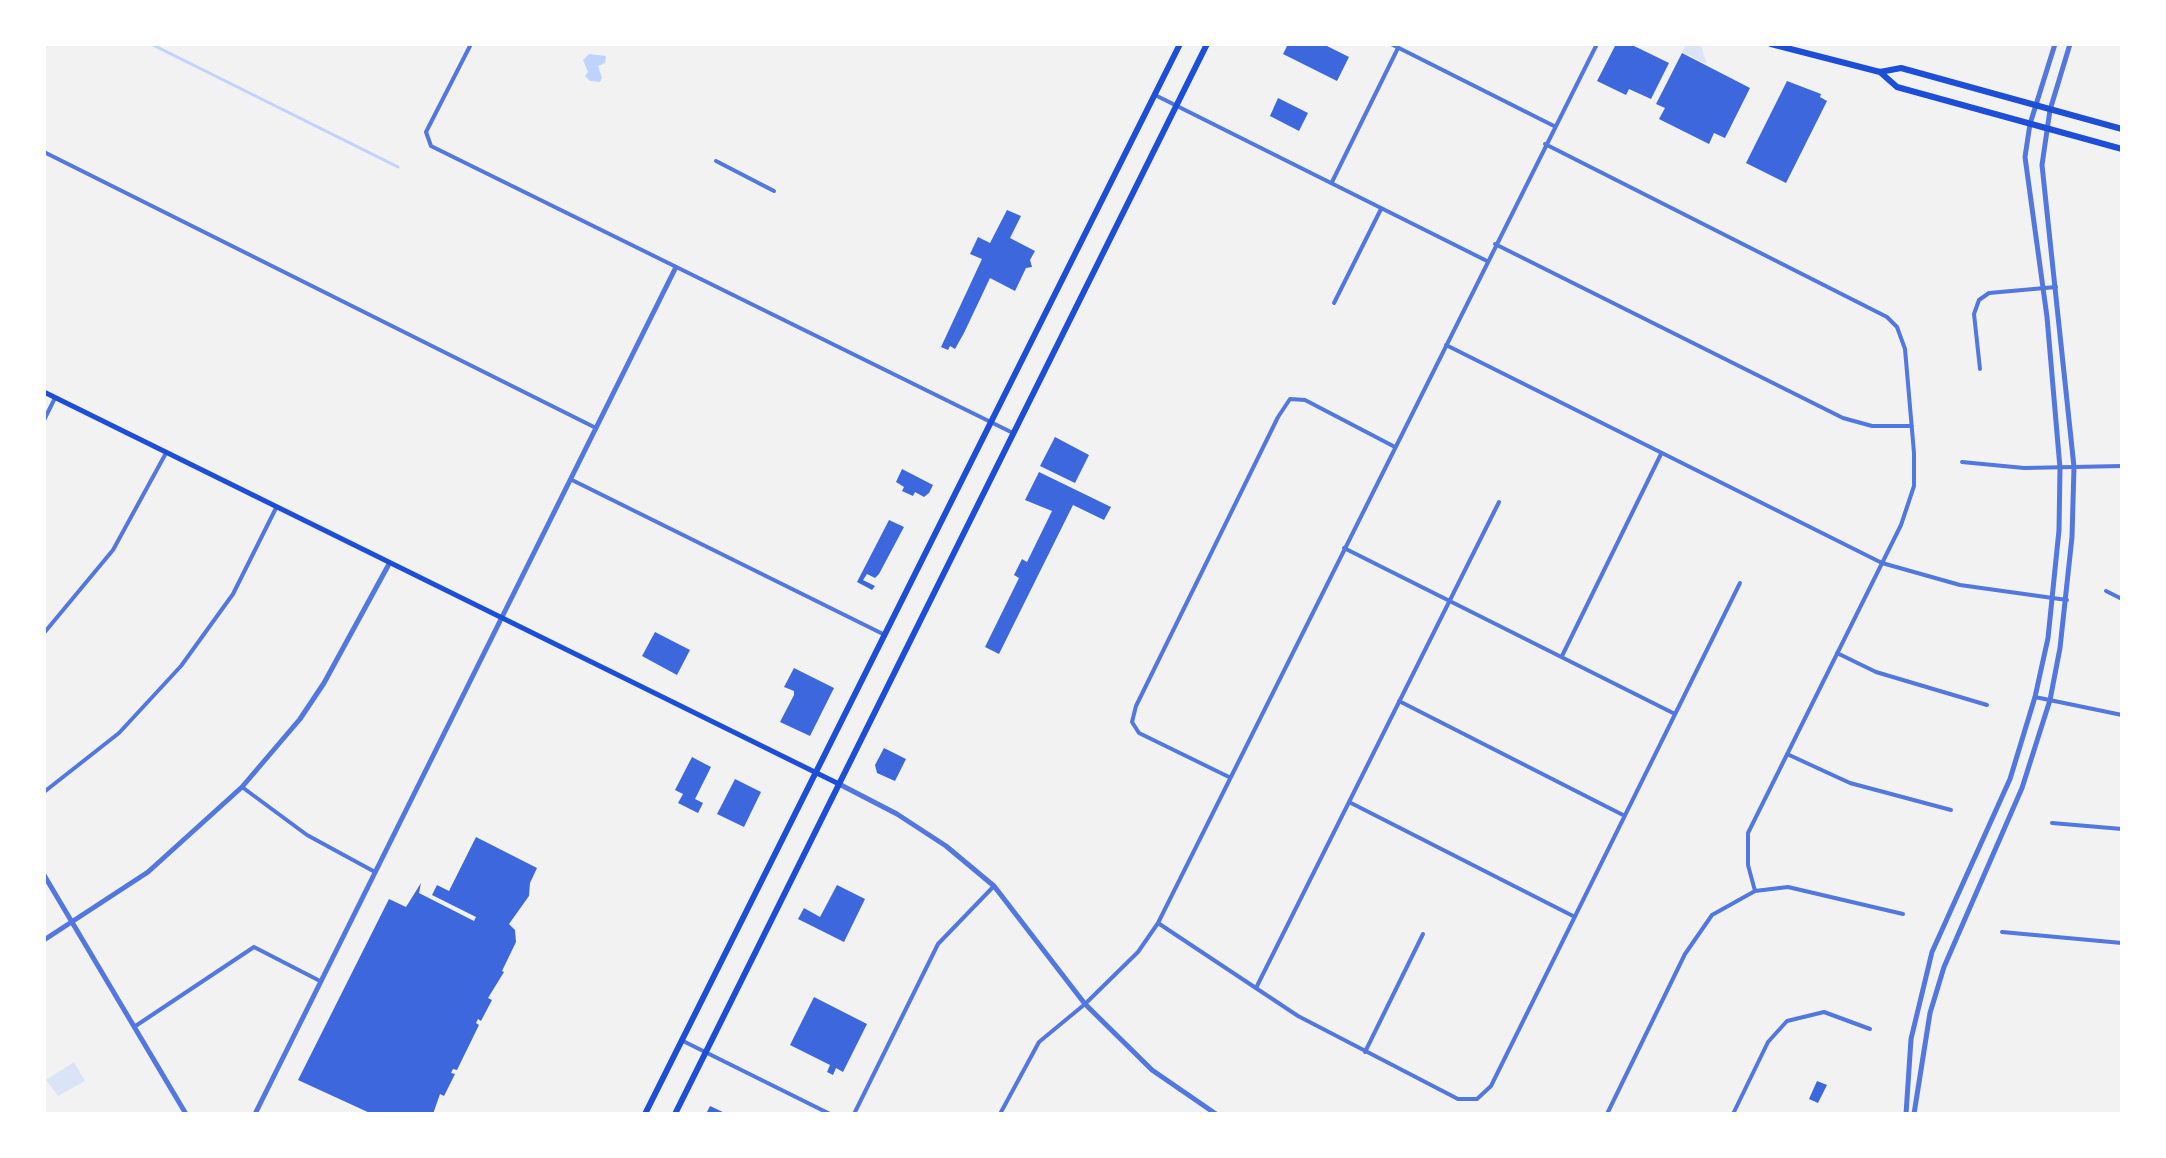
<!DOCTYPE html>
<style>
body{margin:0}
#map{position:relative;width:2166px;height:1158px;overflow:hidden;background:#f2f2f2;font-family:Signika,sans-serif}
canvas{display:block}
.frame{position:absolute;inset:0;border:46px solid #fff;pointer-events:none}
</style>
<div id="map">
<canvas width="2166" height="1158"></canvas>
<div class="frame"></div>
</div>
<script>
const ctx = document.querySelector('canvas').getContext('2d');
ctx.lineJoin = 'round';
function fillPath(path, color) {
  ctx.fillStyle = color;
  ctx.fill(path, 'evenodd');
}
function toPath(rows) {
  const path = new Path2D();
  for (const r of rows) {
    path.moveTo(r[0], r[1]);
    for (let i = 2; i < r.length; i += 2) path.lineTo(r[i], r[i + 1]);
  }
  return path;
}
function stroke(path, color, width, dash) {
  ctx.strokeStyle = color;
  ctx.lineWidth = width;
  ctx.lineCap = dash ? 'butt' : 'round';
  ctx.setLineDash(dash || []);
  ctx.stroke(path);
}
fillPath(toPath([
 [1686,44,1701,46,1707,64,1682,52],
 [74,1062,85,1081,58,1096,46,1080]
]), '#dbe4f7');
fillPath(toPath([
 [589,54,606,56,605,63,598,66,602,78,600,82,590,81,585,76,588,72,583,60]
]), '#bfd3fe');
stroke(toPath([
 [151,44,398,167]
]), '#bfd3fe', 3);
fillPath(toPath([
 [1288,44,1323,44,1349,57,1337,81,1283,54],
 [1616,44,1630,44,1669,63,1651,99,1629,89,1626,95,1597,81],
 [1682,53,1750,88,1725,138,1714,133,1709,144,1659,119,1665,108,1656,104],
 [1787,81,1821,94,1820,97,1827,101,1786,183,1746,163],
 [1278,98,1308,113,1299,131,1270,116],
 [1007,210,1021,216,1010,238,1035,251,1030,260,1032,267,1026,268,1015,291,990,278,964,333,955,349,950,346,948,350,941,347,982,259,970,254,978,237,990,243],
 [1055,437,1089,455,1075,483,1040,466],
 [902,469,933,485,929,493,924,497,915,492,913,496,902,491,904,487,896,482],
 [1039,472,1111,507,1104,520,1073,505,999,654,985,647,1019,578,1014,575,1022,559,1027,562,1052,511,1025,500],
 [889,520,904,527,879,574,875,578,867,574,863,580,875,586,872,590,857,582],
 [655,632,690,650,677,675,642,656],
 [794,668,834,688,810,736,780,722,794,695,794,691,784,687],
 [884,748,906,759,895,781,877,773,875,765],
 [692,757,711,767,695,799,703,803,698,813,678,803,683,794,675,790],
 [735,779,761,792,744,827,717,814],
 [476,837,537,868,530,883,529,896,509,924,515,930,516,942,502,971,504,972,488,998,492,1000,481,1021,478,1019,476,1023,479,1025,457,1070,453,1069,451,1073,455,1074,444,1096,440,1094,433,1114,372,1114,298,1080,389,899,406,907,421,883,419,893,474,921,476,917,432,895,437,885,449,891],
 [837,885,865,899,844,942,798,919,804,908,820,917],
 [814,997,867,1024,843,1072,836,1068,833,1075,827,1072,830,1065,790,1045],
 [1817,1081,1827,1085,1818,1103,1809,1099],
 [710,1106,727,1114,706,1114]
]), '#3d67dc');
stroke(toPath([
 [471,44,426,132,431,146,1013,433],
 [1391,44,1554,126],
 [1155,95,1487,261],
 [1545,144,1887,317,1897,327,1905,349,1914,453,1914,486,1901,525,1748,833,1748,865,1755,891,1712,915,1685,954,1607,1114],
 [44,152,596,428],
 [716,161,774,191],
 [1332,182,1398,48],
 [1495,244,1843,418,1872,426,1912,426],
 [1334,303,1381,209],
 [1446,345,1882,563,1960,585,2067,600],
 [1980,369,1974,314,1979,300,1989,293,2056,287],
 [44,420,55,398],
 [1962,462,2024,468,2122,466],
 [572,480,885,635],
 [1344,548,1673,713],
 [2106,591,2122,599],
 [44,633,113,550,166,453],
 [1837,653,1876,672,1987,705],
 [1562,656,1661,454],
 [2035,697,2122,715],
 [1399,701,1623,815],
 [1787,754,1850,783,1951,810],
 [1229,777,1139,733,1132,722,1136,706,1278,417,1290,399,1305,400,1395,447],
 [242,787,307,835,375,872],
 [44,792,119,733,181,666,233,594,276,508],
 [1349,802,1573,916],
 [2052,823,2122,829],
 [1755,891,1788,887,1903,914],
 [1158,923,1298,1016,1458,1099,1477,1099,1491,1086,1740,583],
 [2002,932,2122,943],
 [1256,988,1499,502],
 [134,1027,254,947,320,981],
 [681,1040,830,1114],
 [1365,1052,1423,934],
 [854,1114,938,944,994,886],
 [1000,1114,1039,1042,1085,1004,1138,952,1158,923,1597,44],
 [1733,1114,1768,1042,1787,1021,1824,1012,1870,1029]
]), '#5277de', 4);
stroke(toPath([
 [839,784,897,814,946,846,994,886,1085,1004,1152,1070,1216,1114],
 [44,875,186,1114],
 [44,940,148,872,242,787,300,719,324,683,389,564],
 [255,1114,675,269],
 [1906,1114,1911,1039,1932,952,2010,779,2035,697,2048,638,2059,530,2060,468,2047,317,2025,157,2030,124,2055,44],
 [1914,1114,1930,1013,1944,967,2022,788,2050,700,2060,648,2072,537,2074,467,2042,165,2050,110,2070,44]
]), '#5277de', 5);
stroke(toPath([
 [44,392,839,784]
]), '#1d4ed8', 5);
stroke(toPath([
 [1771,44,1880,72,1901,68,2122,129],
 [1880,72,1897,87,2122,149],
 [645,1114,1180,44],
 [675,1114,1207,44]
]), '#1d4ed8', 6);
</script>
